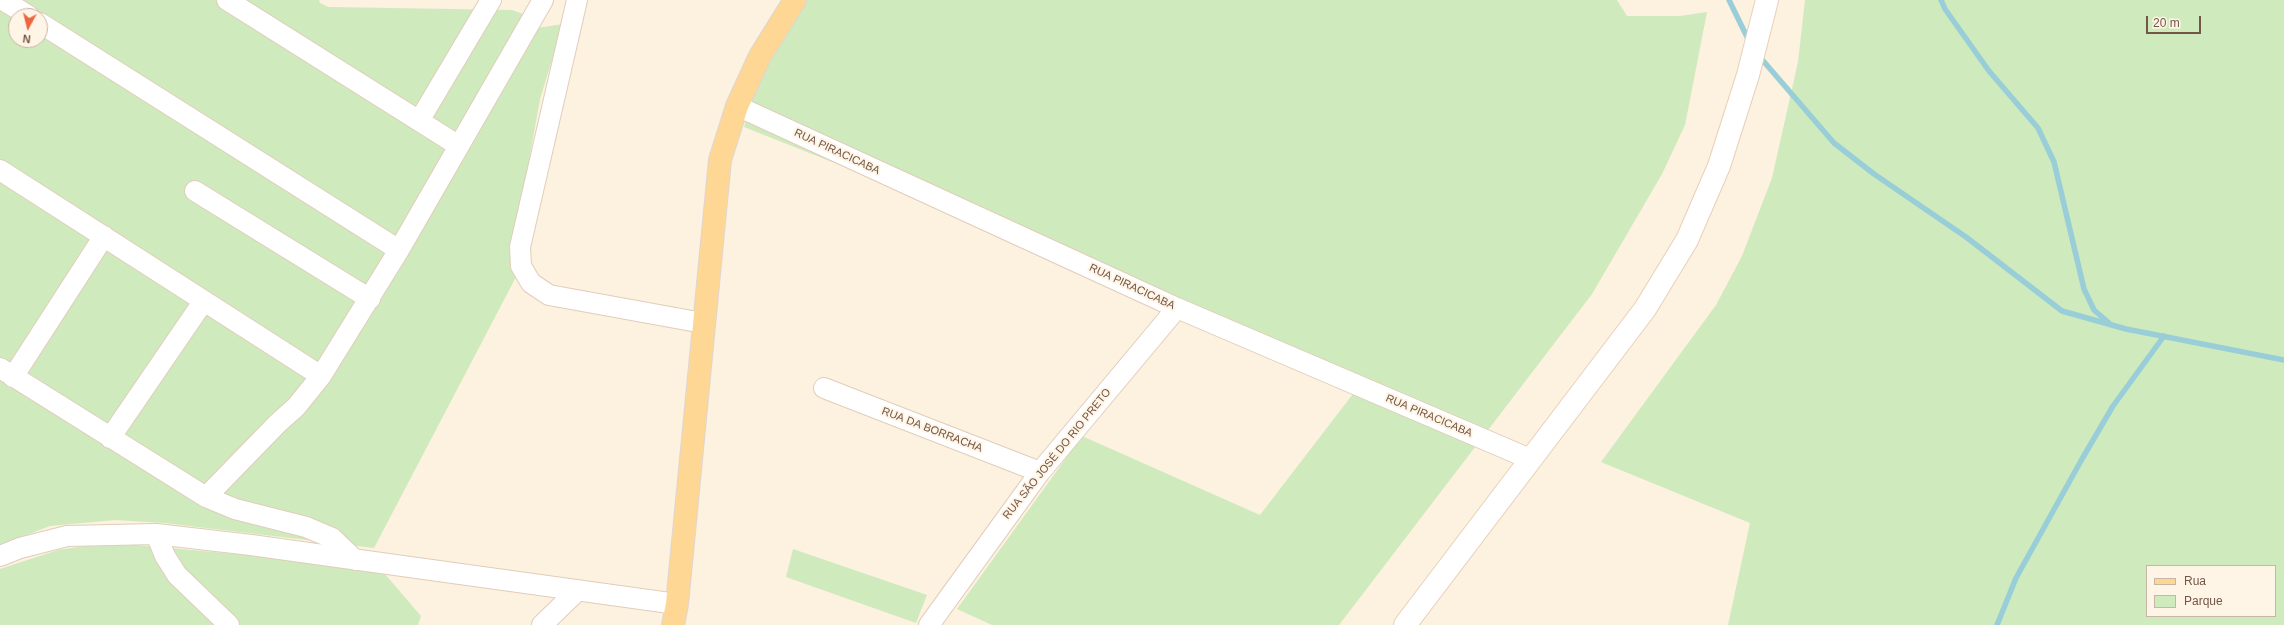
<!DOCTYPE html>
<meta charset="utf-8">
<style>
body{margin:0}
#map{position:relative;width:2284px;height:625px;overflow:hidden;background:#fdf1df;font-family:Helvetica,sans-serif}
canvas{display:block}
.legend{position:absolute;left:2146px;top:565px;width:130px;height:52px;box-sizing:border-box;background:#fff5e6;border:1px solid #c7b5a6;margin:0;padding:5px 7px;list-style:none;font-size:12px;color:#745646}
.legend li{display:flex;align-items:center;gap:8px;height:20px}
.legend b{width:20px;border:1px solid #c7b5a6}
.north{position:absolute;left:8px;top:8px;width:40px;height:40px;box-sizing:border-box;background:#fff5e6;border:1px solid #c7b5a6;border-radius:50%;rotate:187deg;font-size:11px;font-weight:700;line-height:16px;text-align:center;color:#745646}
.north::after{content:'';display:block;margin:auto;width:14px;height:18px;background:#ec663f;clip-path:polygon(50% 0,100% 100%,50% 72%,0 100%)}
.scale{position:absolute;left:2146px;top:16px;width:55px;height:18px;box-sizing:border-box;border:2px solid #745646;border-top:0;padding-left:5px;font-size:12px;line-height:14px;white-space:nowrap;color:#745646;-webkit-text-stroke:3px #fff5e6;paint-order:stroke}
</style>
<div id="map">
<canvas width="2284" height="625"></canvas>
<ul class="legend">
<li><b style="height:5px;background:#ffd794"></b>Rua</li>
<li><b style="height:11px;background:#cfeabd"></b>Parque</li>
</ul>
<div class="north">N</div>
<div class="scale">20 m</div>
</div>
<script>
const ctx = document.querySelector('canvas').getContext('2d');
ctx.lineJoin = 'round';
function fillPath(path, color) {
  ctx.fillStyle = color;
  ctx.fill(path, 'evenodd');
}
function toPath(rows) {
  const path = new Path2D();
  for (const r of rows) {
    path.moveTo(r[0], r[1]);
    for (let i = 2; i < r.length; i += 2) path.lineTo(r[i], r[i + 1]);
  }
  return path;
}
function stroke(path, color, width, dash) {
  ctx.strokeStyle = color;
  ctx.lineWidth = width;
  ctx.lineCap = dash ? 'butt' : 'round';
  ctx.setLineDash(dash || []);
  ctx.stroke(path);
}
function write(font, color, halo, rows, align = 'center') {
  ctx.font = font + ' Helvetica,sans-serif';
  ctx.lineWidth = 4;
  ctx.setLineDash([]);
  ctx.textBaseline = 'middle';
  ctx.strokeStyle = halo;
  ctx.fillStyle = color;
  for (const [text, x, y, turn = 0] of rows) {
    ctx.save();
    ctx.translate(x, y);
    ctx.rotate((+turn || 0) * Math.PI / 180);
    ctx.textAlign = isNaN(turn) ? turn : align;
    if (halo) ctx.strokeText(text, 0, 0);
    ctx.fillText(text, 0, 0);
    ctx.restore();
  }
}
fillPath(toPath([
 [0,0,319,0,320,3,328,7,512,10,523,14,531,29,563,24,540,99,514,244,516,277,374,548,164,523,115,520,50,526,0,545],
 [16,16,40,16,40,40,16,40],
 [787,0,1617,0,1627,16,1680,16,1707,12,1685,125,1662,174,1592,294,1339,625,992,625,957,609,1082,436,1260,515,1356,390,953,210,744,127,766,43],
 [1805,0,2284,0,2284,625,1728,625,1750,523,1601,462,1716,305,1742,256,1772,178,1798,62],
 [2147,566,2275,566,2275,616,2147,616],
 [99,544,126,544,257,556,384,573,421,616,418,625,0,625,0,569,58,550],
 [793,549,927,595,916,623,786,577]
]), '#cfeabd');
stroke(toPath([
 [1729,0,1750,43],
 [1941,0,1945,9,1989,71,2038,128,2054,162,2084,289,2094,310,2109,323],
 [1759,56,1834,143,1874,174,1966,237,2062,311,2126,329,2284,360],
 [1997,625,2016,578,2082,459,2113,406,2164,336]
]), '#99ced9', 5.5);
const street = toPath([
 [3,0,29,16],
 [227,0,459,146],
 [577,0,520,247,521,266,531,283,549,295,703,323],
 [40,23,399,250],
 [737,106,1177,308,1530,459],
 [419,121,491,0],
 [0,170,321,376],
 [195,191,370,299],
 [0,368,206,497,235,509,306,527,332,538,355,560],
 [13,377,104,236],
 [824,388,1040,472],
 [110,438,203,302],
 [206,497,278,423,296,407,321,376,399,250,543,0],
 [156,534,165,556,177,575,229,625],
 [0,556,20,548,67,536,156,534,251,545,677,604],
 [542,625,577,591],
 [929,625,1040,472,1177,308]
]);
const secondary = toPath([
 [1405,625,1645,309,1687,240,1719,166,1748,75,1767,0]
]);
const primary = toPath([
 [673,625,677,604,720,160,737,106,760,56,795,0]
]);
stroke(street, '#e1cdbb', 22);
stroke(secondary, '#e8d0ba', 24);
stroke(primary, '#ded6d3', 24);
stroke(street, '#fff', 20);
stroke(secondary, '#fff', 22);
stroke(primary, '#ffd794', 22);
write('11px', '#745646', '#fff5e6', [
 ["RUA PIRACICABA",837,152,25],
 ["RUA PIRACICABA",1132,287,25],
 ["RUA PIRACICABA",1429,416,23],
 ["RUA DA BORRACHA",932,430,21],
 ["RUA SÃO JOSÉ DO RIO PRETO",1057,454,-51]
]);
</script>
